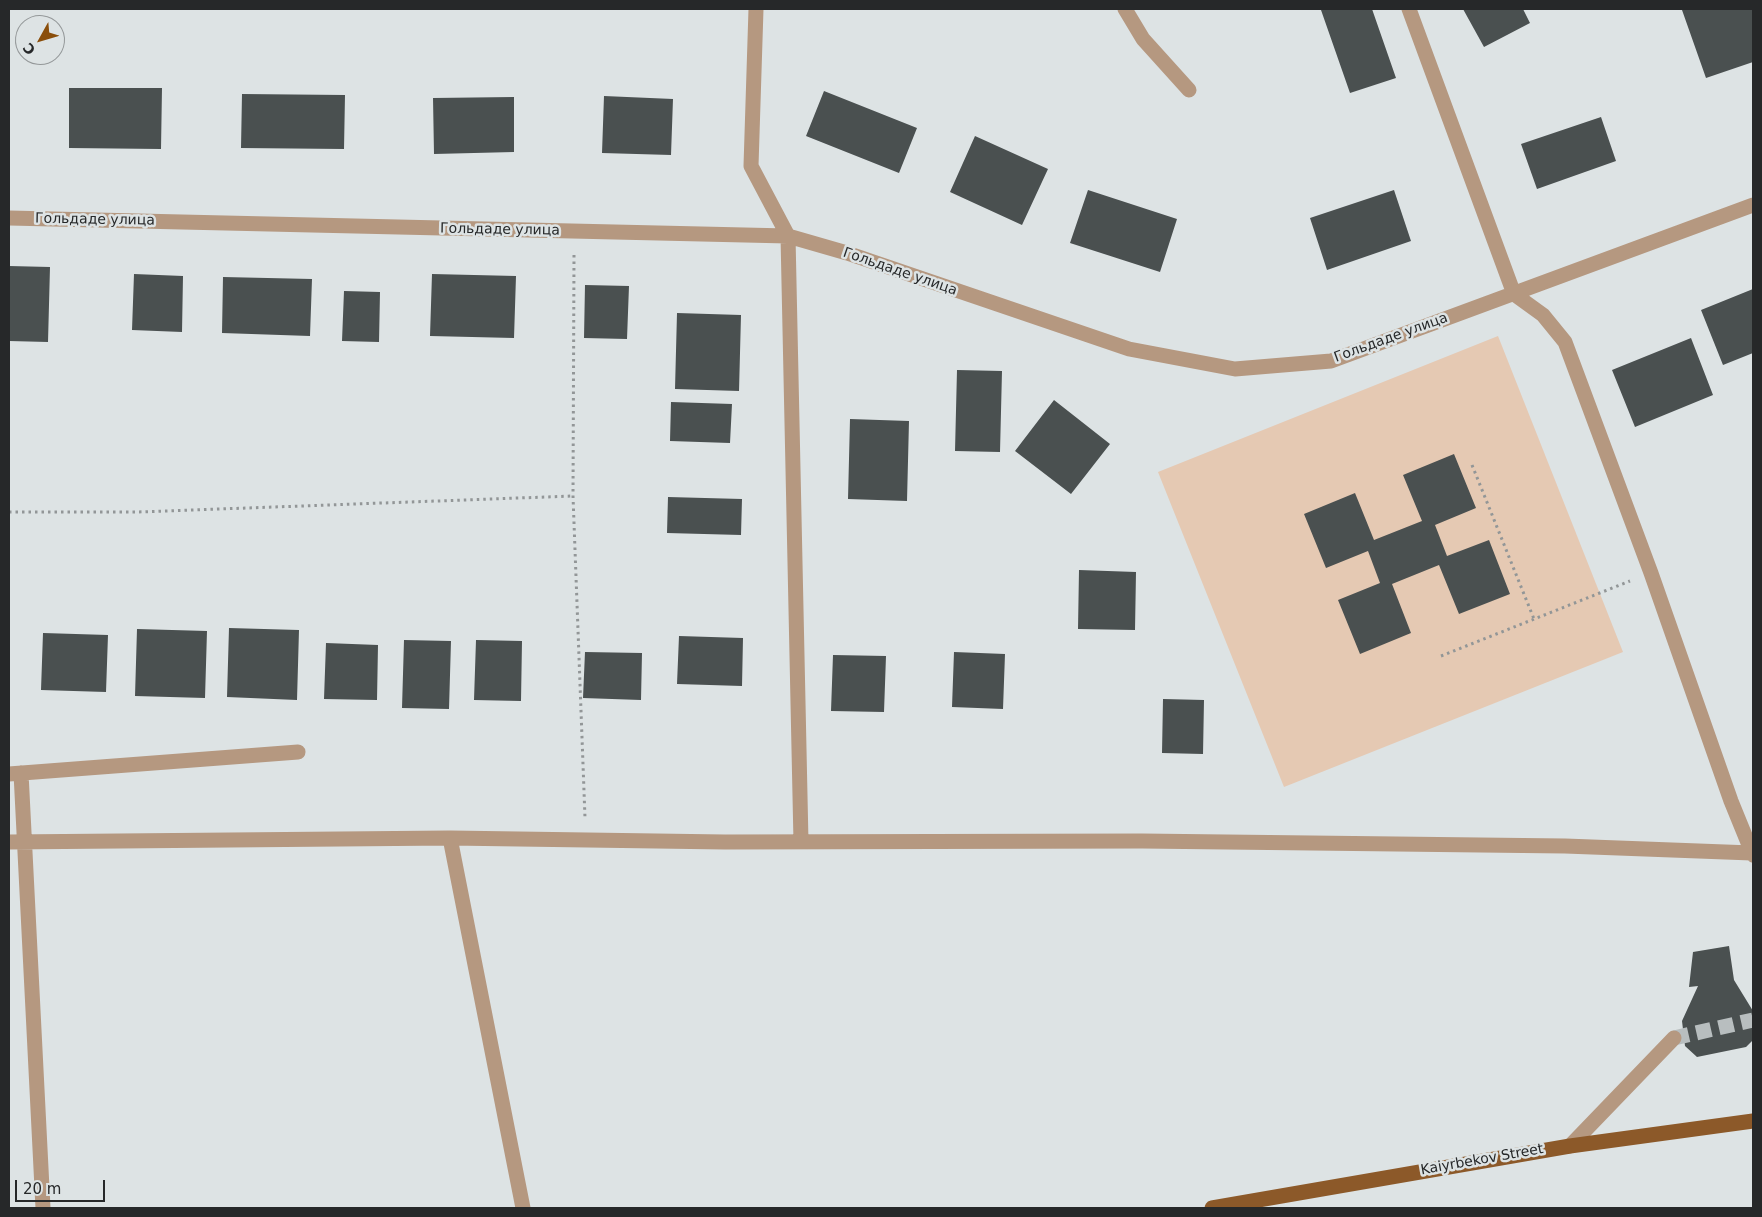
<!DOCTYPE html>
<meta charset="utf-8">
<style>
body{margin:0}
#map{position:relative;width:1762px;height:1217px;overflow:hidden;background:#dde3e4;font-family:"DejaVu Sans",sans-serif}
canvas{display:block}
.frame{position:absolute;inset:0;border:10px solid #262829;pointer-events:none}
.north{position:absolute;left:15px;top:15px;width:50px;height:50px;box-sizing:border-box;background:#dde3e4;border:1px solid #949899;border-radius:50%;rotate:231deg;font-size:14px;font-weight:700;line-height:20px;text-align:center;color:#262829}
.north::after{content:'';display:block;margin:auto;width:18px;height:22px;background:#8a4e0a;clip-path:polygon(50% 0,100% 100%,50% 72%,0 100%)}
.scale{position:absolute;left:15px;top:1180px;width:90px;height:22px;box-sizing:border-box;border:2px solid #262829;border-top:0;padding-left:6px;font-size:15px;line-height:18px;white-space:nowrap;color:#262829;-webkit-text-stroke:4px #dde3e4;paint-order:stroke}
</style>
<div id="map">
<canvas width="1762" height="1217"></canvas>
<div class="frame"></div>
<div class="north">С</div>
<div class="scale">20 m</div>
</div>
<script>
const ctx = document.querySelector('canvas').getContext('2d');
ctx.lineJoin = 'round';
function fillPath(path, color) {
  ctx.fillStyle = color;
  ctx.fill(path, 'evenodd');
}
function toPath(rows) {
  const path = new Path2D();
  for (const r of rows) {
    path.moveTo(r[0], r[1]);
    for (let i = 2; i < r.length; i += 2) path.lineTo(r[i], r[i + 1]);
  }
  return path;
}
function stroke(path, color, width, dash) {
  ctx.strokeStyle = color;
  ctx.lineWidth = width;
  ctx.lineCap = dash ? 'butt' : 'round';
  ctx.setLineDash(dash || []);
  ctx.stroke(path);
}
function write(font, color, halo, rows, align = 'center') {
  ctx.font = font + ' "DejaVu Sans",sans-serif';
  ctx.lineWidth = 5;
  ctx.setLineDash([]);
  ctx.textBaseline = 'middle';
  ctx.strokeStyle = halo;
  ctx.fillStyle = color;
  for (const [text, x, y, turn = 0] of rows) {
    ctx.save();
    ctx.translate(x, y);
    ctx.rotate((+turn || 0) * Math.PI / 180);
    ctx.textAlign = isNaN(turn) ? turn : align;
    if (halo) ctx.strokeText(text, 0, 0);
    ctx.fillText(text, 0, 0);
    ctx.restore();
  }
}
fillPath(toPath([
 [1498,336,1623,652,1284,787,1158,472]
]), '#e5c9b3');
fillPath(toPath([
 [1326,9,1372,9,1396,78,1350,93,1321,10],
 [1463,9,1523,9,1530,23,1484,47],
 [1685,9,1753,9,1753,62,1706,78,1682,10],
 [69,88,162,88,161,149,69,148],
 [824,91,917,128,899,173,806,136],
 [242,94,345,95,344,149,241,148],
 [604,96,673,99,671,155,602,153],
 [514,97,514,152,434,154,433,98],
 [1601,117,1616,161,1537,189,1521,144],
 [975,136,1048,169,1022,225,950,192],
 [1088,190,1177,219,1160,272,1070,243],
 [1394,190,1411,241,1327,270,1310,218],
 [9,266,50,267,48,342,9,341],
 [134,274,183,276,182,332,132,330],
 [432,274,516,276,514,338,430,336],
 [223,277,312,279,310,336,222,333],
 [585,285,629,286,627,339,584,338],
 [1753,289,1753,353,1723,365,1701,310],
 [344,291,380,292,379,342,342,341],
 [677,313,741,315,739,391,675,389],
 [1691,338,1713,395,1635,427,1612,370],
 [957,370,1002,371,1000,452,955,451],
 [1054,400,1110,444,1071,494,1015,451],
 [671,402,732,404,730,443,670,441],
 [850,419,909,421,907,501,848,499],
 [1454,454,1476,508,1435,525,1447,556,1489,540,1510,594,1459,614,1439,565,1392,584,1411,633,1360,654,1338,600,1380,583,1368,551,1326,568,1304,514,1355,493,1374,540,1422,521,1403,475],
 [668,497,742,499,741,535,667,533],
 [1079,570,1136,572,1135,630,1078,629],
 [229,628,299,630,297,700,227,697],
 [137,629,207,631,205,698,135,696],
 [43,633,108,635,106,692,41,690],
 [679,636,743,638,742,686,677,684],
 [404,640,451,641,449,709,402,708],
 [476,640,522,641,521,701,474,700],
 [326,643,378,645,377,700,324,699],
 [585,652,642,653,641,700,583,698],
 [954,652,1005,654,1003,709,952,707],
 [833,655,886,656,884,712,831,711],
 [1163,699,1204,700,1203,754,1162,753],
 [1729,946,1734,980,1753,1011,1753,1040,1746,1047,1697,1057,1685,1046,1682,1021,1698,986,1689,987,1693,952]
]), '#4a5050');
stroke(toPath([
 [1674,1038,1753,1020]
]), '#b8bebf', 15, [15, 8]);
stroke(toPath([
 [574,255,573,496,585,818],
 [1472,465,1534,619],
 [9,512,138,512,573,496],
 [1441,656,1630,581]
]), '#929697', 3, [2.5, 4]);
stroke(toPath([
 [756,9,751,166,788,236,801,842],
 [1125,9,1143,39,1189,90],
 [1409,9,1514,294,1543,315,1565,342,1651,573,1731,801,1753,855],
 [9,218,788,236,847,253,1129,349,1235,369,1331,361,1753,205],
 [21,773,43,1208],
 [9,774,298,752],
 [450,838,523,1208],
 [9,842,450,838,725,842,1142,841,1565,846,1752,853],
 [1570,1146,1674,1038]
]), '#b59880', 15);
stroke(toPath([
 [1212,1208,1570,1146,1753,1121]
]), '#8c5929', 15);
write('14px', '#262829', '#dde3e4', [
 ["Гольдаде улица",95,220,1],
 ["Гольдаде улица",500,230,1],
 ["Гольдаде улица",900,272,19],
 ["Гольдаде улица",1391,338,-20],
 ["Kaiyrbekov Street",1482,1160,-10]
]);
</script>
